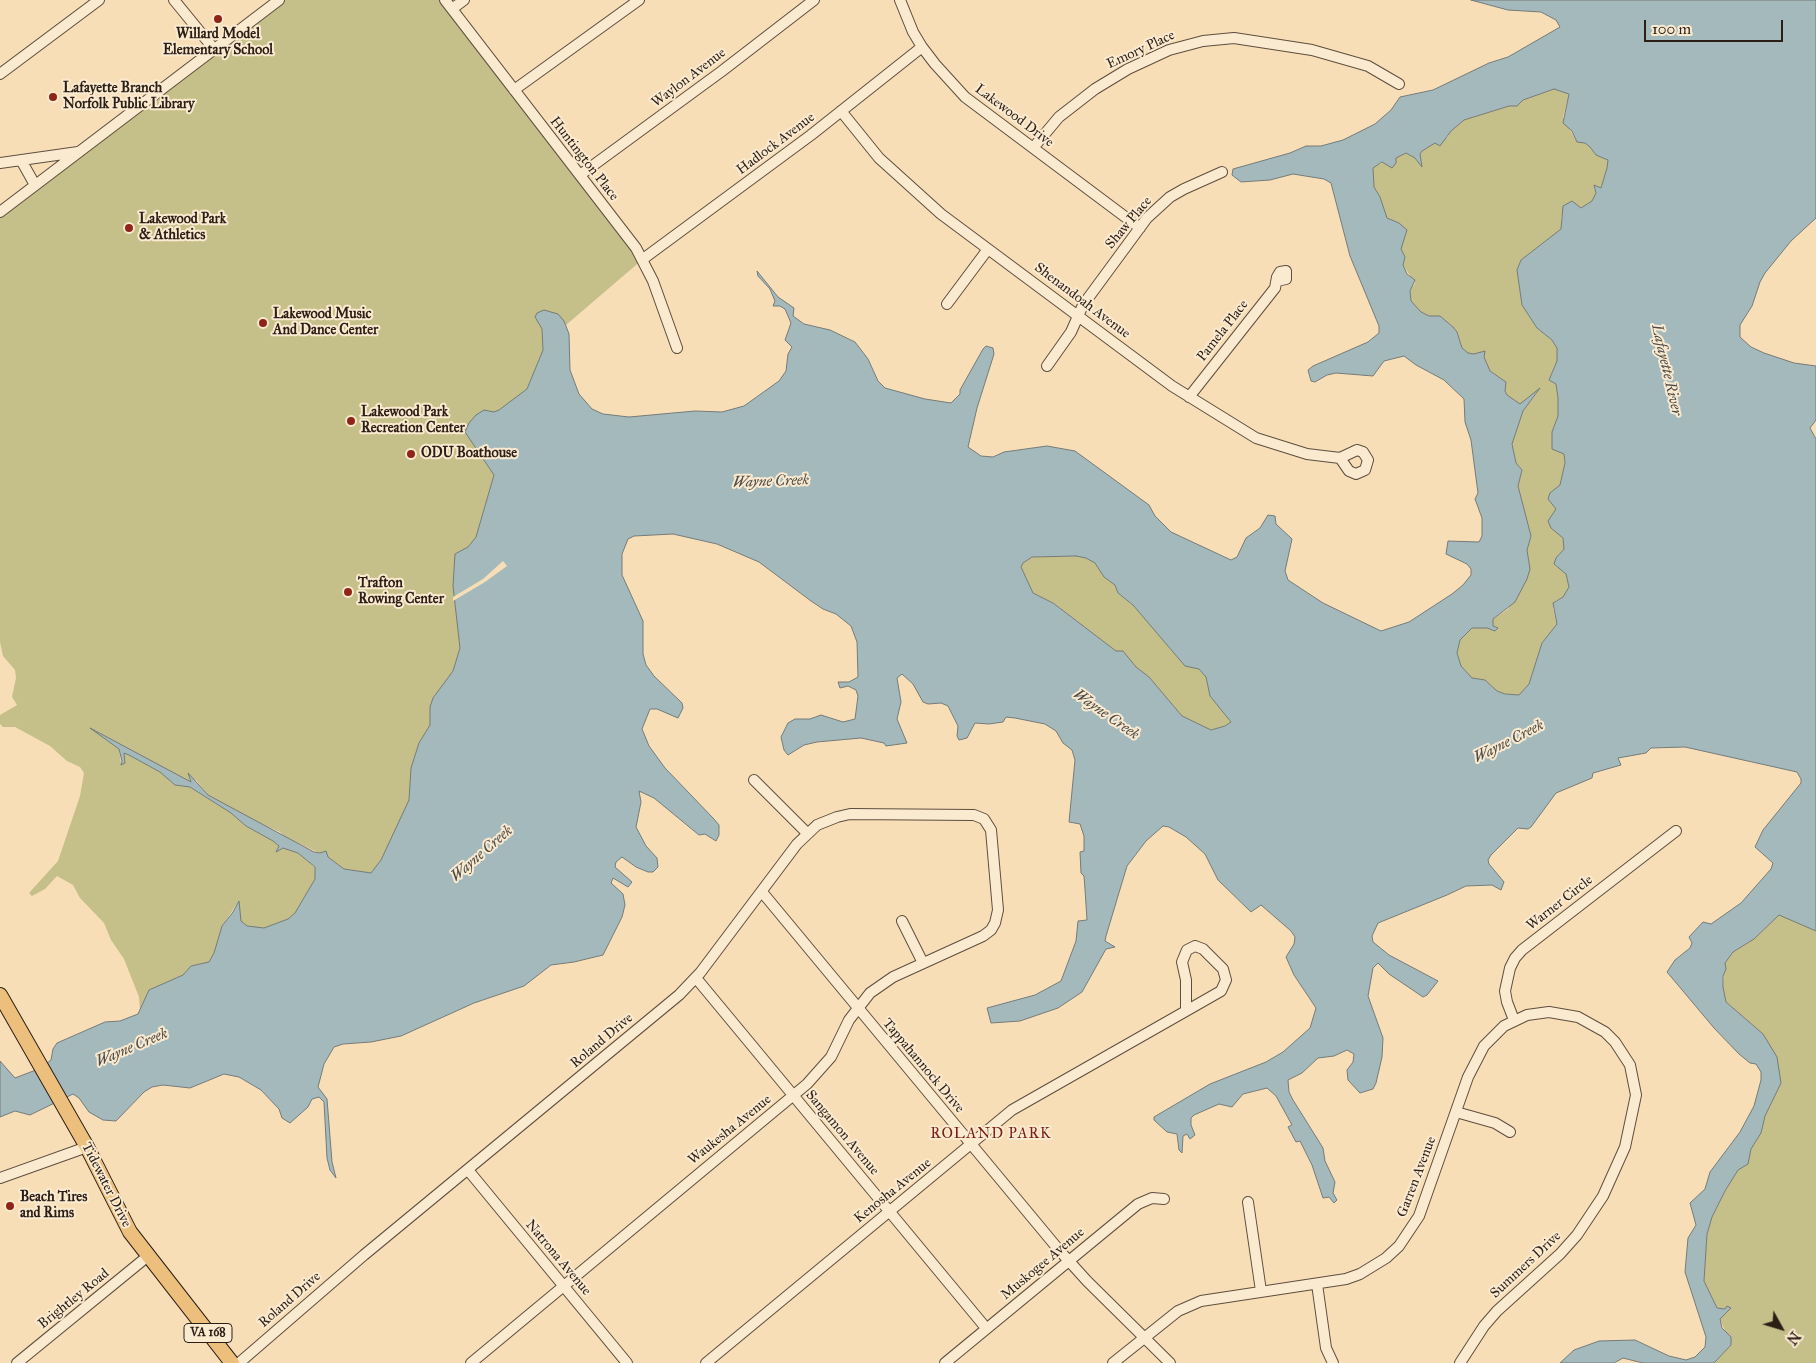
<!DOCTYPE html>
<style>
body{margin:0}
#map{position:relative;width:1816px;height:1363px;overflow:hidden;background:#f8deb7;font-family:"IM FELL Great Primer",serif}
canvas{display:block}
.north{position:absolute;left:1756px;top:1303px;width:50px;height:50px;-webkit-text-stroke:4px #faead0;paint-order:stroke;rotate:129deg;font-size:14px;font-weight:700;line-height:20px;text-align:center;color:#2b1e16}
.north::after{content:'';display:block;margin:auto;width:18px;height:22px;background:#2b1e16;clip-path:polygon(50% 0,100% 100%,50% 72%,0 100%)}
.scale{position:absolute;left:1644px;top:20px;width:139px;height:22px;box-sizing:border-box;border:2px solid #2b1e16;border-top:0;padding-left:6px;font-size:15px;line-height:18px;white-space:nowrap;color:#2b1e16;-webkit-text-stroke:4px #faead0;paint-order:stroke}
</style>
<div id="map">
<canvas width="1816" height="1363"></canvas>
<div class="north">N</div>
<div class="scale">100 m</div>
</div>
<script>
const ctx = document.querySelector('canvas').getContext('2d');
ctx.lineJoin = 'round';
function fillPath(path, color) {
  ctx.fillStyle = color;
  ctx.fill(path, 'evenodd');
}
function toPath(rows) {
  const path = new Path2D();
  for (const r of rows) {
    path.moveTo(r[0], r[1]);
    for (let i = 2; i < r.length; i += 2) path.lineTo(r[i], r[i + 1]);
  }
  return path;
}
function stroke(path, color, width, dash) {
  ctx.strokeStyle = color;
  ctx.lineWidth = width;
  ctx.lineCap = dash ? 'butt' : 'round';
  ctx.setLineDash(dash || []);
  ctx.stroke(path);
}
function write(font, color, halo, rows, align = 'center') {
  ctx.font = font + ' "IM FELL Great Primer",serif';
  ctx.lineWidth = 4;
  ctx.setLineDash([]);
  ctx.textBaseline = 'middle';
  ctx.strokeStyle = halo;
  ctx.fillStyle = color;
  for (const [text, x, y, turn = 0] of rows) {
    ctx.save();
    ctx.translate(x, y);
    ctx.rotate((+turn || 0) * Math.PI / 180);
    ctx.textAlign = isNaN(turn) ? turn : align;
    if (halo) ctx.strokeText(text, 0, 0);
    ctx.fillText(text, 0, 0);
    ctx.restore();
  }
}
fillPath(toPath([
 [279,0,446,0,643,259,566,325,564,321,535,317,542,329,543,350,527,389,516,399,465,432,494,475,476,537,468,547,456,599,460,648,453,671,430,707,430,725,419,743,411,768,409,800,401,819,381,860,371,873,344,869,328,857,285,837,280,832,250,819,208,795,196,780,194,781,189,775,191,782,188,782,95,731,119,749,121,764,125,763,124,753,129,755,160,772,175,785,190,787,231,813,246,826,273,841,279,846,276,851,283,848,298,852,315,868,315,879,295,913,288,919,264,928,255,928,247,926,241,921,238,902,222,926,214,953,209,962,191,966,183,975,149,990,140,1010,139,997,124,959,111,940,104,923,80,898,73,885,57,876,45,889,32,896,29,893,58,861,80,796,84,773,80,767,67,761,50,746,15,727,3,727,0,724,0,715,17,705,12,697,16,678,15,670,3,656,0,642,0,212],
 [1554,89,1569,94,1563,117,1577,142,1585,143,1590,147,1596,155,1608,159,1607,168,1601,188,1594,186,1596,193,1592,201,1581,208,1563,213,1561,218,1561,229,1521,260,1517,270,1522,305,1537,328,1552,340,1557,348,1557,361,1549,380,1556,384,1558,398,1558,416,1552,432,1552,448,1564,454,1565,463,1560,485,1550,493,1548,499,1556,509,1551,528,1559,532,1565,543,1564,549,1556,558,1555,566,1562,569,1566,574,1569,587,1563,597,1555,601,1553,608,1557,624,1542,643,1529,684,1519,695,1505,694,1497,691,1485,680,1472,678,1461,666,1457,653,1460,640,1472,628,1487,628,1495,631,1497,628,1493,626,1493,619,1508,609,1530,569,1527,550,1531,536,1518,486,1522,470,1516,463,1512,444,1523,411,1539,390,1520,405,1507,395,1505,391,1506,382,1490,371,1484,357,1468,353,1462,348,1457,332,1453,327,1440,316,1429,316,1421,312,1411,301,1410,291,1415,283,1403,265,1405,257,1401,249,1399,223,1387,219,1380,197,1374,187,1373,167,1406,153,1415,158,1422,167,1420,154,1422,151,1431,144,1448,137,1450,131,1464,120,1509,106,1517,106,1523,100],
 [1076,556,1086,558,1095,563,1104,577,1115,585,1118,593,1133,605,1185,665,1199,669,1206,677,1210,696,1231,722,1225,726,1211,730,1182,716,1149,677,1136,667,1123,651,1116,651,1053,603,1033,593,1021,567,1023,563,1032,557],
 [1779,915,1816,931,1816,1363,1714,1363,1731,1345,1720,1319,1725,1309,1717,1308,1704,1281,1707,1234,1712,1217,1725,1191,1738,1170,1748,1163,1751,1149,1761,1133,1765,1116,1781,1083,1763,1034,1726,1002,1723,987,1725,963,1733,952,1754,939]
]), '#c5bf89');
const water = toPath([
 [1471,0,1816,0,1816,218,1791,241,1765,273,1760,282,1752,306,1740,325,1740,337,1751,347,1764,353,1794,363,1816,366,1816,420,1810,428,1816,439,1816,931,1779,915,1754,939,1733,952,1725,963,1726,969,1723,976,1723,987,1726,1002,1763,1034,1777,1057,1781,1083,1765,1116,1761,1133,1751,1149,1748,1164,1738,1170,1725,1191,1712,1217,1707,1234,1704,1281,1717,1308,1725,1309,1727,1306,1731,1308,1720,1319,1722,1328,1731,1337,1731,1345,1714,1363,1643,1363,1623,1358,1614,1363,1560,1363,1574,1350,1599,1341,1635,1340,1669,1356,1686,1360,1695,1357,1705,1347,1706,1337,1685,1272,1688,1238,1696,1225,1690,1203,1705,1189,1710,1172,1740,1132,1754,1106,1761,1080,1761,1072,1756,1064,1750,1063,1739,1054,1714,1028,1667,972,1675,960,1690,948,1692,943,1689,937,1703,922,1711,924,1741,903,1771,869,1773,863,1755,847,1763,830,1801,783,1801,779,1797,772,1685,747,1651,748,1646,753,1618,758,1621,765,1593,773,1592,778,1556,793,1531,827,1528,829,1518,828,1491,855,1488,860,1489,864,1504,882,1501,890,1492,885,1466,886,1447,895,1378,923,1372,936,1373,942,1389,955,1438,981,1427,995,1423,997,1389,974,1378,963,1373,968,1368,996,1383,1038,1382,1057,1376,1083,1373,1089,1360,1093,1348,1080,1347,1070,1353,1062,1354,1054,1347,1050,1334,1056,1318,1058,1302,1073,1288,1080,1289,1092,1293,1100,1323,1148,1325,1161,1335,1182,1333,1193,1337,1200,1334,1203,1329,1197,1323,1198,1312,1165,1300,1141,1296,1142,1288,1127,1292,1125,1276,1096,1267,1088,1243,1094,1232,1107,1219,1104,1194,1115,1191,1118,1191,1125,1195,1135,1190,1139,1187,1134,1183,1136,1182,1153,1179,1150,1177,1134,1167,1132,1154,1120,1154,1117,1210,1084,1266,1062,1283,1052,1310,1028,1316,1008,1294,975,1286,957,1294,944,1295,937,1291,931,1261,905,1251,912,1218,880,1205,854,1186,837,1169,827,1163,826,1146,841,1127,866,1106,936,1105,941,1115,947,1106,949,1082,992,1058,1008,1020,1021,991,1023,987,1008,1035,995,1061,981,1076,941,1078,921,1087,920,1085,889,1084,876,1081,873,1080,852,1084,851,1084,836,1080,824,1069,822,1075,760,1072,750,1063,743,1056,731,1045,724,1015,718,1006,717,1003,722,989,724,975,723,967,738,959,740,957,736,958,726,948,706,941,703,928,704,923,702,913,684,902,674,897,678,901,702,897,719,907,743,886,746,884,743,861,738,817,742,804,745,788,755,784,750,781,737,788,723,795,719,810,719,821,715,843,722,855,719,858,696,856,690,848,686,840,688,838,682,849,682,858,677,857,642,851,626,836,614,823,609,811,601,759,562,717,544,673,534,634,536,628,539,622,554,622,575,643,621,643,654,646,665,654,676,682,703,683,708,678,718,657,709,650,709,642,729,649,746,665,768,713,818,719,825,719,835,716,841,705,834,699,835,654,798,639,791,641,802,636,827,646,846,657,858,658,867,653,872,648,872,636,867,622,857,616,862,615,867,632,882,628,887,613,878,611,883,623,894,625,905,622,917,603,955,574,962,551,965,524,986,474,1003,401,1036,371,1042,343,1044,334,1047,324,1064,318,1087,327,1099,332,1162,336,1178,330,1170,327,1158,324,1102,319,1097,312,1099,308,1107,290,1123,282,1118,279,1109,261,1090,239,1077,224,1074,190,1088,163,1085,152,1087,144,1092,116,1121,103,1120,89,1112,79,1098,73,1094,30,1115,15,1111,0,1117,0,1061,15,1078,41,1068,51,1060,53,1049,57,1043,105,1022,120,1021,138,1014,149,990,183,975,191,966,209,962,214,953,222,926,233,912,239,901,241,921,247,926,264,928,288,919,295,913,315,879,315,867,298,853,283,848,276,852,279,846,273,841,246,826,231,813,190,787,175,785,160,772,129,755,124,753,125,763,121,765,122,761,119,749,90,728,191,782,188,773,208,795,314,852,320,853,326,851,328,857,344,869,371,873,381,860,409,800,411,768,419,743,430,725,430,707,433,698,453,671,460,648,453,586,455,554,468,547,476,537,494,475,465,432,469,423,476,415,484,410,494,412,499,410,527,389,543,350,542,329,535,317,537,313,544,310,558,314,564,321,569,334,570,370,579,394,592,409,603,414,629,417,695,411,722,412,744,406,779,381,786,371,788,354,792,347,785,340,791,323,785,309,780,306,773,306,775,301,770,289,758,276,757,271,778,297,794,308,793,316,804,324,830,330,855,342,868,359,878,381,885,388,925,399,951,403,960,394,960,390,983,349,986,346,993,348,994,354,977,408,968,447,981,456,993,457,1004,452,1047,446,1075,451,1149,505,1155,516,1171,532,1231,560,1237,557,1246,538,1260,528,1268,515,1275,516,1276,524,1292,539,1285,571,1288,580,1323,603,1381,631,1409,622,1452,594,1463,585,1471,575,1471,569,1467,564,1446,554,1448,541,1479,542,1482,536,1482,518,1475,499,1478,493,1471,440,1465,422,1464,399,1444,380,1416,365,1404,356,1384,361,1373,376,1336,373,1327,375,1315,382,1311,381,1308,370,1313,366,1368,342,1379,333,1379,326,1350,256,1331,183,1324,179,1293,174,1270,180,1241,182,1232,175,1233,169,1290,153,1306,146,1321,146,1343,140,1375,124,1391,110,1400,97,1433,90,1489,63,1508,57,1560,27,1556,20,1541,12,1508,10,1471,0],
 [1554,89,1569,94,1563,123,1572,131,1577,142,1585,143,1590,147,1596,155,1608,160,1607,168,1601,188,1594,185,1596,193,1592,201,1581,208,1572,201,1563,206,1561,229,1521,260,1517,270,1522,305,1537,328,1552,340,1557,348,1557,361,1549,380,1556,384,1558,398,1558,416,1552,432,1552,449,1564,454,1565,463,1560,485,1550,493,1548,499,1556,509,1548,521,1551,528,1563,538,1564,549,1556,558,1554,564,1566,574,1569,587,1563,597,1553,603,1557,624,1542,643,1529,684,1519,695,1505,694,1497,691,1485,680,1472,678,1461,666,1457,653,1460,640,1472,628,1487,628,1495,631,1498,628,1493,626,1493,619,1515,602,1527,579,1530,569,1527,550,1531,536,1518,486,1522,470,1516,463,1512,444,1523,411,1540,388,1520,404,1507,395,1505,391,1506,382,1490,371,1484,357,1485,351,1474,354,1468,353,1462,348,1457,332,1453,327,1440,316,1429,316,1421,312,1411,301,1410,291,1415,280,1407,274,1403,265,1405,257,1401,249,1407,230,1399,223,1387,218,1380,197,1374,187,1373,168,1382,162,1392,168,1396,163,1396,158,1406,153,1415,158,1422,167,1420,154,1422,151,1435,143,1440,146,1451,131,1464,120,1509,106,1517,106,1523,100,1554,89],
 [1076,556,1086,558,1095,563,1104,577,1115,585,1118,593,1133,605,1185,666,1199,669,1206,677,1210,696,1231,722,1225,726,1211,730,1182,716,1149,677,1136,667,1123,651,1116,651,1053,603,1033,593,1021,567,1023,563,1032,557,1076,556]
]);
fillPath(water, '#a4b9bb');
stroke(water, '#747b79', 1);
fillPath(toPath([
 [503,561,507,566,485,582,453,601,453,597,483,579]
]), '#f8deb7');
const minor = toPath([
 [174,0,214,49],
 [445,0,636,248,653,281,677,348],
 [900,0,913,32,922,47,935,64,965,97,1140,228],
 [452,9,464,0],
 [0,74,99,0],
 [514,90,639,0],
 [841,111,879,158,941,214,1172,386,1256,438,1307,454,1340,458],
 [1033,148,1059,117,1095,89,1128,69,1169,50,1203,41,1234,38,1312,50,1368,66,1399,84],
 [21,160,35,185],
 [0,163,78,152],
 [580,175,722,71,814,0],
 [0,212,279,0],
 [643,259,811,135,922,47],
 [947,304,988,249],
 [1047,366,1071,332,1083,305,1147,218,1170,197,1184,189,1222,172],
 [1189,397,1275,288,1277,277,1280,272,1286,271,1286,279,1277,281],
 [1357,450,1363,452,1368,460,1365,470,1356,474,1349,471,1340,458,1357,450],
 [754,780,807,833],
 [762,892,1059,1250,1087,1281,1170,1363],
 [902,921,923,963],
 [1195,946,1203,949,1223,969,1226,980,1221,991,1186,1011,1186,980,1182,962,1187,950,1195,946],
 [696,978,986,1328],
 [1514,1020,1507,1002,1505,991,1510,968,1515,958,1522,950,1676,831],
 [1456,1112,1495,1123,1510,1132],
 [468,1170,627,1363],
 [0,1178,87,1147],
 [1248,1202,1261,1291],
 [1317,1284,1326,1348,1333,1363],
 [17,1363,148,1256],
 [239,1363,364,1255,679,995,700,973,797,844,817,825,837,817,850,814,974,815,984,819,991,830,998,910,995,923,991,930,983,936,893,977,870,993,849,1020,831,1057,807,1084,471,1363],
 [706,1363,1012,1110,1186,1011],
 [945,1363,1138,1204,1152,1198,1164,1199],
 [1113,1363,1178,1311,1201,1301,1346,1279,1360,1274,1386,1258,1399,1246,1419,1216,1468,1077,1484,1046,1504,1026,1527,1015,1549,1012,1578,1017,1605,1032,1615,1042,1630,1065,1636,1095,1625,1147,1603,1196,1577,1235,1560,1254,1497,1311,1484,1326,1460,1363]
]);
const highway = toPath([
 [0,995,87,1147,130,1232,232,1363]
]);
stroke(minor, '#5e4e3e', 12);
stroke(highway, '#2b1e16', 16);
stroke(minor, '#faead0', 10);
stroke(highway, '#ecbf7c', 14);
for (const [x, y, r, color] of [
 [218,19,5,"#8f2418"],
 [53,97,5,"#8f2418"],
 [129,228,5,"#8f2418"],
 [263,323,5,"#8f2418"],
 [351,421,5,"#8f2418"],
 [411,454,5,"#8f2418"],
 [348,592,5,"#8f2418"],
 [10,1206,5,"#8f2418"]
]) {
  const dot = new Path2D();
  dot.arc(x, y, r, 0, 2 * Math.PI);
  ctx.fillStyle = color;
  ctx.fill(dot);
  stroke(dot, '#faead0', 2);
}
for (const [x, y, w] of [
 [208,1333,48]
]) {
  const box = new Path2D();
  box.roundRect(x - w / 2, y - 9.5, w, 19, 4);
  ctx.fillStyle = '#faead0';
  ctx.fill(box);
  stroke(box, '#2b1e16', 1);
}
write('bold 12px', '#2b1e16', null, [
 ["VA 168",208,1333]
]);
write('bold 14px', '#2b1e16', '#faead0', [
 ["Willard Model",218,35,"center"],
 ["Elementary School",218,51,"center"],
 ["Lafayette Branch",63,89],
 ["Norfolk Public Library",63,105],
 ["Lakewood Park",139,220],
 ["& Athletics",139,236],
 ["Lakewood Music",273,315],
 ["And Dance Center",273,331],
 ["Lakewood Park",361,413],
 ["Recreation Center",361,429],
 ["ODU Boathouse",421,454],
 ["Trafton",358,584],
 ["Rowing Center",358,600],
 ["Beach Tires",20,1198],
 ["and Rims",20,1214]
], 'left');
write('14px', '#2b1e16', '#faead0', [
 ["Emory Place",1141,50,-25],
 ["Waylon Avenue",689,78,-37],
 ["Lakewood Drive",1014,116,37],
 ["Hadlock Avenue",776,144,-37],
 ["Huntington Place",584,159,52],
 ["Shaw Place",1129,223,-50],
 ["Shenandoah Avenue",1082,301,37],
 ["Pamela Place",1223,331,-52],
 ["Warner Circle",1560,903,-38],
 ["Roland Drive",602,1041,-40],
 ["Tappahannock Drive",923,1066,50],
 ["Waukesha Avenue",730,1130,-39],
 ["Sangamon Avenue",842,1133,50],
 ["Garren Avenue",1417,1177,-69],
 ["Tidewater Drive",106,1185,63],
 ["Kenosha Avenue",893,1191,-39],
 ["Natrona Avenue",558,1258,50],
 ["Muskogee Avenue",1043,1264,-40],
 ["Summers Drive",1526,1265,-43],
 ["Brightley Road",74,1299,-39],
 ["Roland Drive",290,1300,-41]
]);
write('italic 15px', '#4f4c48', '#faead0', [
 ["Lafayette River",1666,370,77],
 ["Wayne Creek",771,482,-2],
 ["Wayne Creek",1106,715,35],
 ["Wayne Creek",1509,742,-27],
 ["Wayne Creek",482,854,-41],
 ["Wayne Creek",132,1048,-23]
]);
ctx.letterSpacing = '1px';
write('15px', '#7a1f14', '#faead0', [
 ["ROLAND PARK",991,1134]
]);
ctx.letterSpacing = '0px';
</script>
